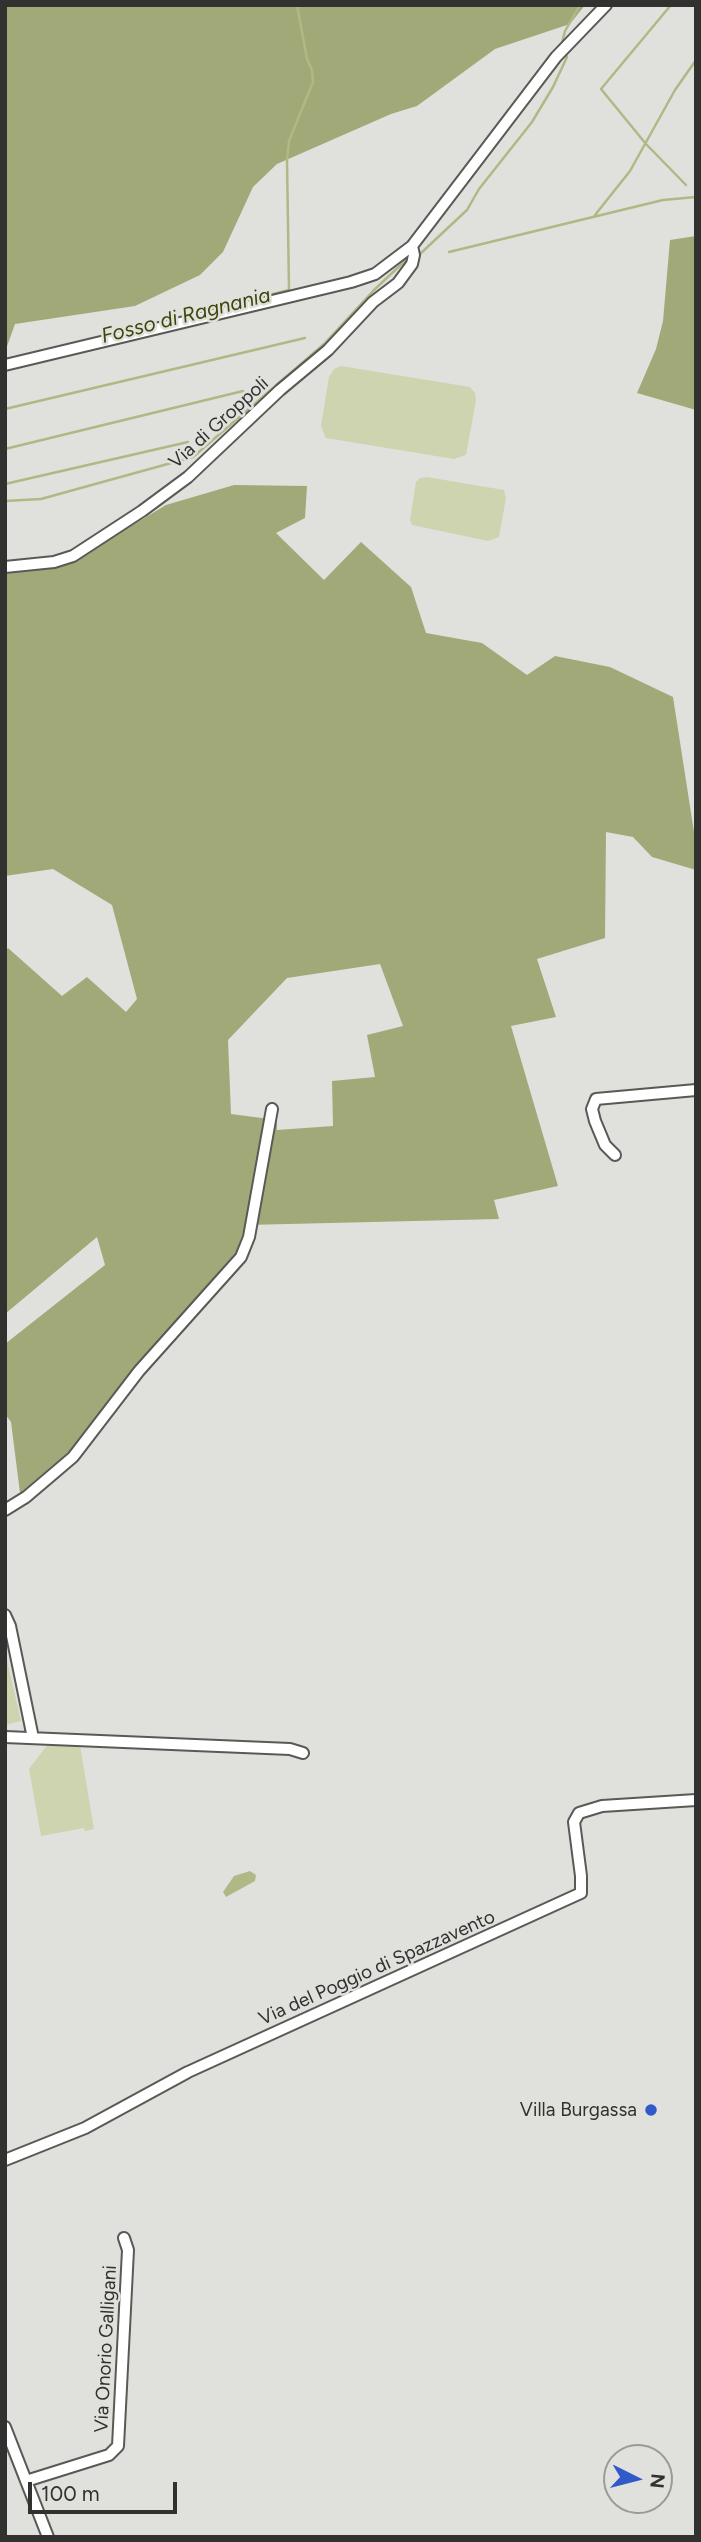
<!DOCTYPE html>
<style>
body{margin:0}
#map{position:relative;width:701px;height:2542px;overflow:hidden;background:#e0e1dd;font-family:Figtree,sans-serif}
canvas{display:block}
.frame{position:absolute;inset:0;border:7px solid #313230;pointer-events:none}
.north{position:absolute;left:603px;top:2444px;width:70px;height:70px;box-sizing:border-box;background:#e0e1dd;border:2px solid #9a9b98;border-radius:50%;rotate:96deg;font-size:19px;font-weight:700;line-height:28px;text-align:center;color:#313230}
.north::after{content:'';display:block;margin:auto;width:24px;height:32px;background:#305ac9;clip-path:polygon(50% 0,100% 100%,50% 72%,0 100%)}
.scale{position:absolute;left:28px;top:2482px;width:149px;height:32px;box-sizing:border-box;border:4px solid #313230;border-top:0;padding-left:9px;font-size:21px;line-height:24px;white-space:nowrap;color:#313230;-webkit-text-stroke:5px #e0e1dd;paint-order:stroke}
</style>
<div id="map">
<canvas width="701" height="2542"></canvas>
<div class="frame"></div>
<div class="north">N</div>
<div class="scale">100 m</div>
</div>
<script>
const ctx = document.querySelector('canvas').getContext('2d');
ctx.lineJoin = 'round';
function fillPath(path, color) {
  ctx.fillStyle = color;
  ctx.fill(path, 'evenodd');
}
function toPath(rows) {
  const path = new Path2D();
  for (const r of rows) {
    path.moveTo(r[0], r[1]);
    for (let i = 2; i < r.length; i += 2) path.lineTo(r[i], r[i + 1]);
  }
  return path;
}
function stroke(path, color, width, dash) {
  ctx.strokeStyle = color;
  ctx.lineWidth = width;
  ctx.lineCap = dash ? 'butt' : 'round';
  ctx.setLineDash(dash || []);
  ctx.stroke(path);
}
function write(font, color, halo, rows, align = 'center') {
  ctx.font = font + ' Figtree,sans-serif';
  ctx.lineWidth = 5;
  ctx.setLineDash([]);
  ctx.textBaseline = 'middle';
  ctx.strokeStyle = halo;
  ctx.fillStyle = color;
  for (const [text, x, y, turn = 0] of rows) {
    ctx.save();
    ctx.translate(x, y);
    ctx.rotate((+turn || 0) * Math.PI / 180);
    ctx.textAlign = isNaN(turn) ? turn : align;
    if (halo) ctx.strokeText(text, 0, 0);
    ctx.fillText(text, 0, 0);
    ctx.restore();
  }
}
fillPath(toPath([
 [341,366,470,387,475,393,476,400,466,455,454,459,326,438,321,426,329,377,334,369],
 [427,477,504,490,506,498,499,537,488,541,412,525,410,520,416,482,420,478],
 [5,1651,21,1721,5,1725],
 [48,1744,80,1745,94,1829,85,1831,84,1828,41,1836,29,1769]
]), '#ced4af');
fillPath(toPath([
 [5,5,585,5,570,24,495,49,417,106,391,114,277,164,253,187,223,252,200,275,135,306,15,324,5,352],
 [696,236,696,410,637,393,656,349,663,321,670,240],
 [234,485,307,486,305,518,276,533,324,580,361,542,411,587,426,633,482,643,527,675,555,656,610,667,673,697,696,845,696,870,652,857,633,837,606,832,605,938,537,959,556,1017,511,1026,558,1186,494,1200,499,1219,246,1225,236,1252,145,1358,78,1444,20,1493,11,1422,5,1414,5,1344,105,1265,97,1237,5,1314,5,952,8,948,62,996,87,977,126,1012,137,999,112,905,53,869,5,876,5,574,62,565,78,558,166,505],
 [380,964,403,1026,367,1035,375,1077,332,1081,333,1126,277,1130,277,1120,231,1114,228,1040,287,978]
]), '#a2a978');
fillPath(toPath([
 [250,1871,256,1875,255,1881,226,1897,223,1892,234,1876]
]), '#b0b886');
stroke(toPath([
 [671,5,601,89,646,144,686,185],
 [562,43,565,31,580,5],
 [595,215,630,171,675,90,696,60],
 [449,252,663,200,696,197],
 [420,254,467,210,479,189,532,122,553,87,567,57,564,52],
 [100,337,289,290,287,160,289,141,313,82,312,70,307,59,297,5],
 [5,409,305,338],
 [5,449,243,391],
 [5,484,188,442],
 [5,501,41,499,193,457,324,344,374,290,408,258]
]), '#b0b886', 2.5);
const minor = toPath([
 [5,365,351,282,375,274,412,246,556,57,606,5],
 [5,567,54,562,73,556,142,511,188,477,280,390,328,350,373,302,398,283,412,264,414,255,412,246],
 [615,1155,605,1145,595,1121,592,1109,596,1099,696,1090],
 [5,1510,26,1497,73,1457,139,1371,241,1257,249,1237,272,1109],
 [5,1615,10,1626,33,1738],
 [5,1737,290,1749,303,1753],
 [5,2160,85,2128,188,2072,581,1893,581,1876,574,1822,579,1813,602,1806,696,1800],
 [5,2427,48,2537],
 [26,2481,109,2455,118,2446,128,2250,124,2238]
]);
stroke(minor, '#595a56', 14);
stroke(minor, '#fff', 10);
for (const [x, y, r, color] of [
 [651,2110,7,"#305ac9"]
]) {
  const dot = new Path2D();
  dot.arc(x, y, r, 0, 2 * Math.PI);
  ctx.fillStyle = color;
  ctx.fill(dot);
  stroke(dot, '#e0e1dd', 2.5);
}
write('19px', '#313230', '#e0e1dd', [
 ["Via di Groppoli",219,423,-42],
 ["Via del Poggio di Spazzavento",377,1968,-24],
 ["Via Onorio Galligani",106,2349,-87]
]);
write('19px', '#313230', '#e0e1dd', [
 ["Villa Burgassa",637,2110]
], 'right');
write('italic 21px', '#3f4408', '#e0e1dd', [
 ["Fosso di Ragnania",186,316,-14]
]);
</script>
